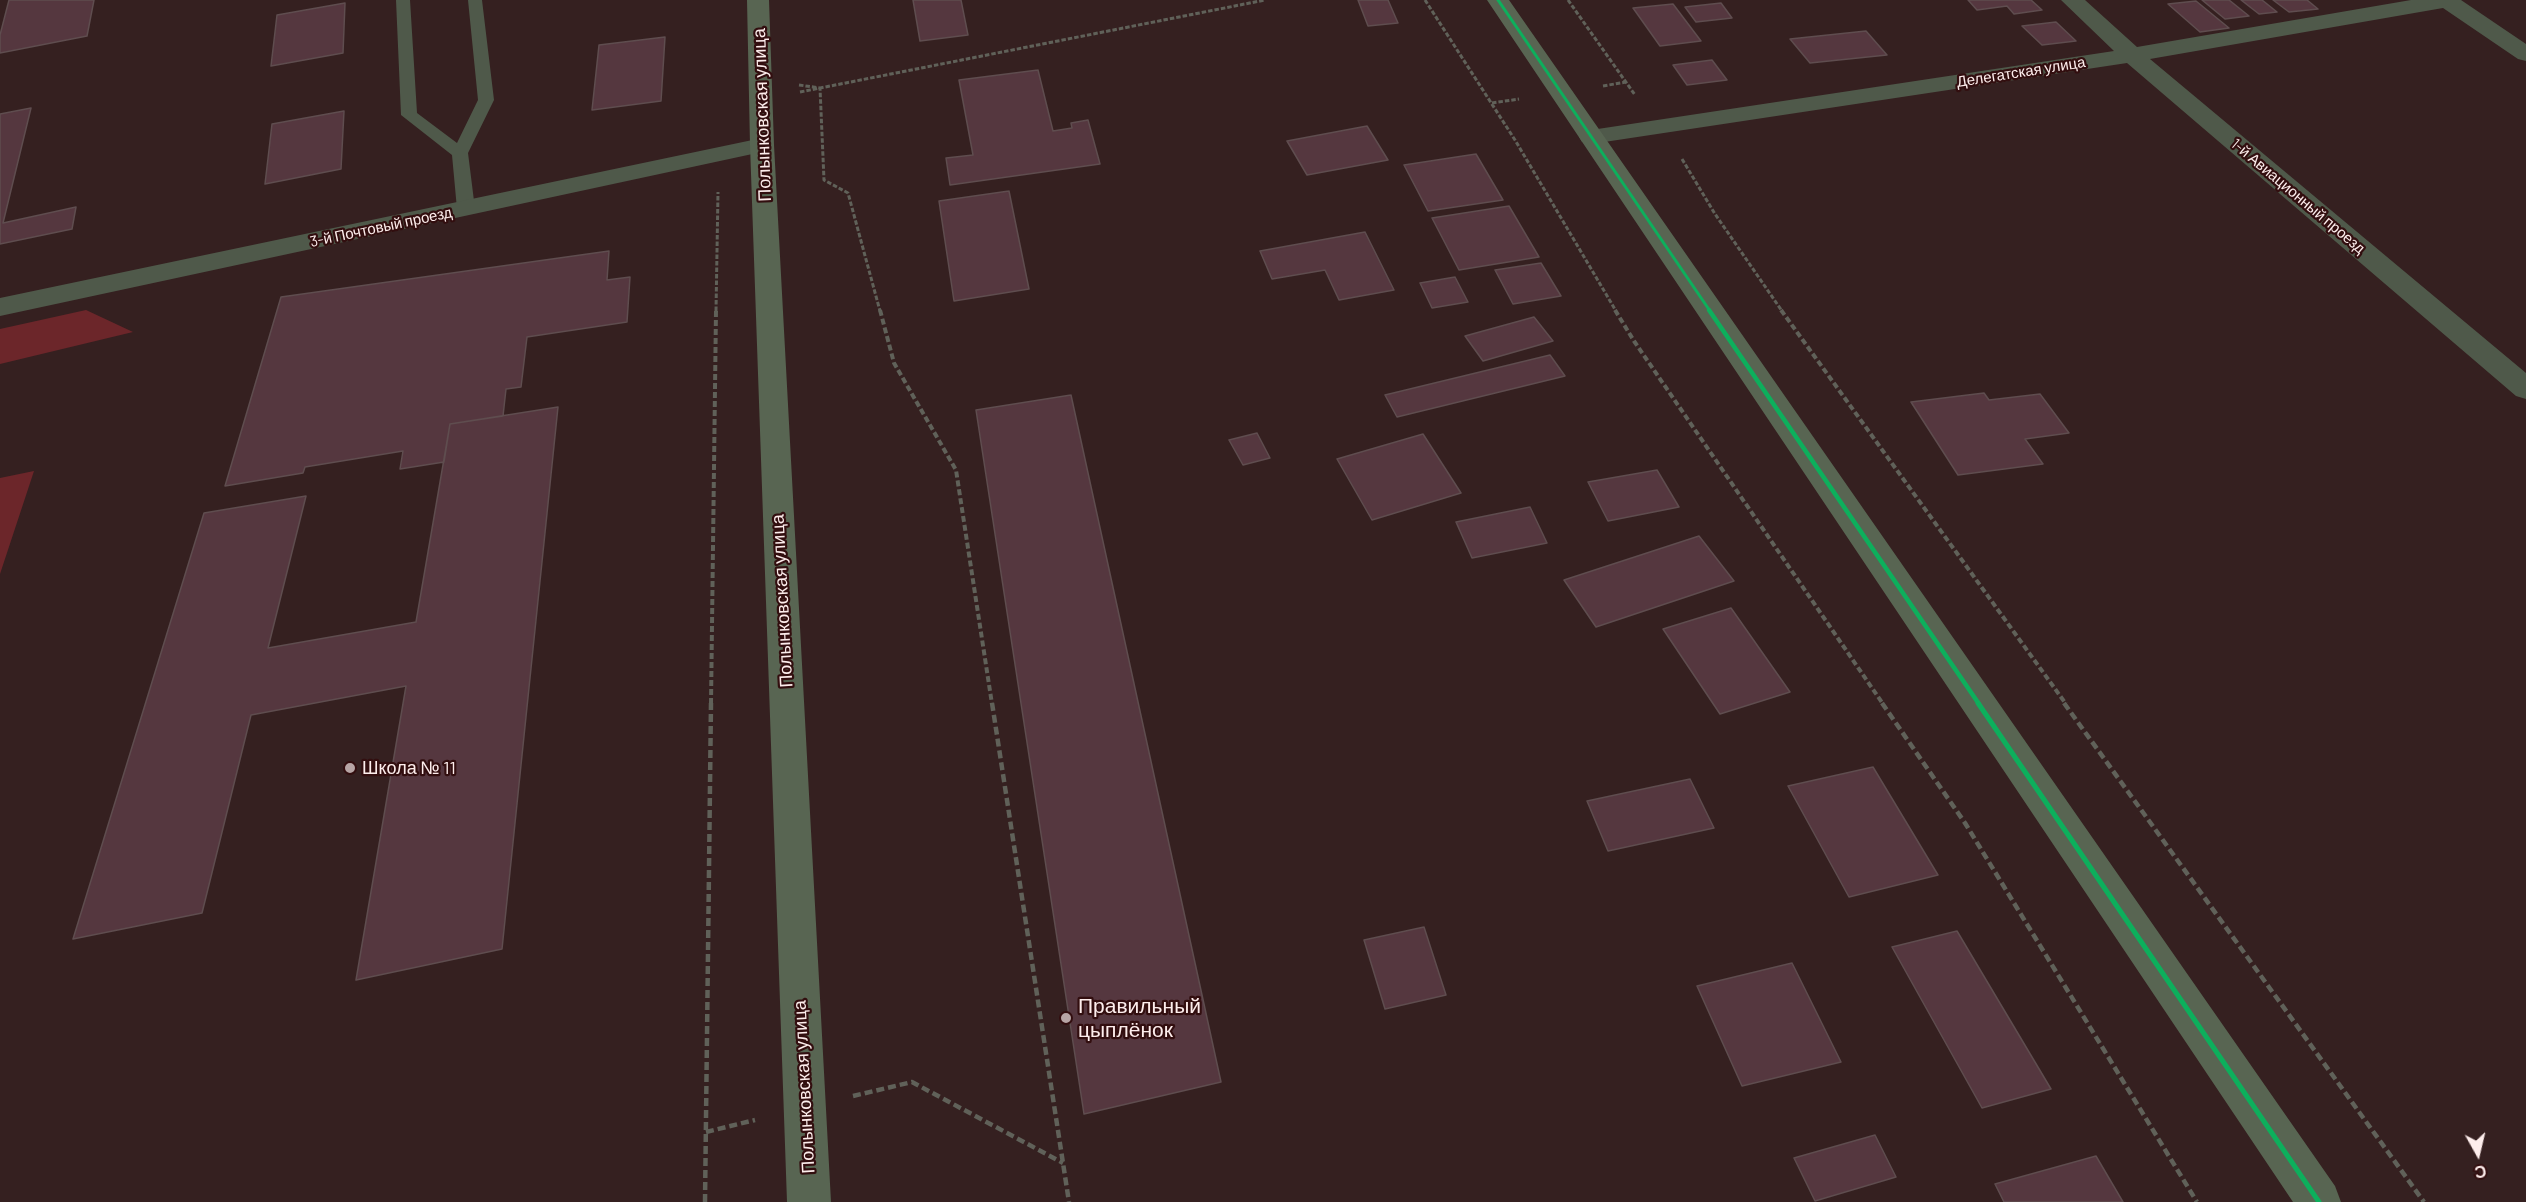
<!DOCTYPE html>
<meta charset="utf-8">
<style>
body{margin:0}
#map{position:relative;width:2526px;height:1202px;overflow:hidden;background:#352020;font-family:Barlow,sans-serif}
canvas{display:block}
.north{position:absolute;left:2448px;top:1124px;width:60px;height:60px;-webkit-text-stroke:4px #320e0f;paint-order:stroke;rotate:172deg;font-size:16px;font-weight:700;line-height:24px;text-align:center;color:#fdedec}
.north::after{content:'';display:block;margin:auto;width:21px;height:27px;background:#fdedec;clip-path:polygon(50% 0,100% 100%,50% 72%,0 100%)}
</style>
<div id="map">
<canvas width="2526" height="1202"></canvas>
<div class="north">С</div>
</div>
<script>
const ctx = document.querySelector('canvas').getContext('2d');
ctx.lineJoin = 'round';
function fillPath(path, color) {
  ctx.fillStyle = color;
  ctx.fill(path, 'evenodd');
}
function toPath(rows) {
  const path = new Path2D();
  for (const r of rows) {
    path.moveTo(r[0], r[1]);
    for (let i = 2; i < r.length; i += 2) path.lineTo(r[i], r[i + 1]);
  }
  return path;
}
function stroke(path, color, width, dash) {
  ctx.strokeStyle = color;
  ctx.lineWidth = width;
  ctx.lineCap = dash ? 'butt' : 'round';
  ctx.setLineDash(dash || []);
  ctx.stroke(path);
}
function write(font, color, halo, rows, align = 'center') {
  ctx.font = font + ' Barlow,sans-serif';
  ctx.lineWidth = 4.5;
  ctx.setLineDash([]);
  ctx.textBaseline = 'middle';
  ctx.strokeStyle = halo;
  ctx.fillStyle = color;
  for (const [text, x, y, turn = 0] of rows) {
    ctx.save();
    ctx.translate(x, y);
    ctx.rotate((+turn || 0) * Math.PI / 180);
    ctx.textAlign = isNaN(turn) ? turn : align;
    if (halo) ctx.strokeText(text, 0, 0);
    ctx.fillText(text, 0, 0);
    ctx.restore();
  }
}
fillPath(toPath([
 [86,310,133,332,0,364,0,329],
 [34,471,0,574,0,478]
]), '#6c262a');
const building = toPath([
 [9,0,94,0,87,36,0,53,0,35,9,0],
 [913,0,961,0,968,35,920,41,913,0],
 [1358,0,1388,0,1398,23,1368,26,1358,0],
 [1968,0,2031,0,2042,10,2014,14,2007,6,1977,10,1968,0],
 [2202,0,2229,0,2249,16,2225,19,2202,0],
 [2241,0,2262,0,2277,12,2259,14,2241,0],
 [2273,0,2307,0,2318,9,2289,12,2273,0],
 [2196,1,2229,28,2200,32,2168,4,2196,1],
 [345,3,343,53,271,66,277,15,345,3],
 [1721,3,1732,18,1696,22,1685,7,1721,3],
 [1673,4,1701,41,1660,46,1633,8,1673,4],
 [2056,22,2076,41,2042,45,2022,26,2056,22],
 [1866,31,1887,55,1810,63,1790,39,1866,31],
 [665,37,661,101,592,110,599,45,665,37],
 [1712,60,1727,80,1687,85,1673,65,1712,60],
 [1038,70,1053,131,1072,128,1071,123,1088,120,1100,164,950,185,946,158,973,155,959,80,1038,70],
 [31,108,3,223,76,207,72,229,0,244,0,114,31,108],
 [344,111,341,169,265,184,272,124,344,111],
 [1367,126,1388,160,1307,175,1287,141,1367,126],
 [1476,154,1503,200,1428,211,1404,165,1476,154],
 [1009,191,1029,289,954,301,939,201,1009,191],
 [1509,206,1539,257,1459,270,1432,218,1509,206],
 [1365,232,1394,290,1339,300,1325,270,1272,279,1260,251,1365,232],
 [609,251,607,280,630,277,627,322,527,337,521,387,506,389,503,416,450,424,444,462,400,469,403,451,305,467,303,473,225,486,281,297,609,251],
 [1541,263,1561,296,1513,304,1495,270,1541,263],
 [1455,277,1468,302,1432,308,1420,283,1455,277],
 [1534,317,1553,341,1483,361,1465,336,1534,317],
 [1550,355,1565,376,1397,417,1385,395,1550,355],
 [1984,393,1989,400,2040,394,2069,433,2025,439,2043,464,1958,475,1911,402,1984,393],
 [1071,395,1221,1082,1084,1114,976,410,1071,395],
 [558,407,502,949,356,980,406,686,251,715,202,913,73,939,204,513,306,496,268,648,416,622,450,424,558,407],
 [1257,433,1270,458,1243,465,1229,440,1257,433],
 [1423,434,1461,493,1372,520,1337,459,1423,434],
 [1657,470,1679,507,1608,521,1588,482,1657,470],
 [1530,507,1547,543,1472,558,1456,522,1530,507],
 [1699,536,1734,581,1596,627,1564,580,1699,536],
 [1731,608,1790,692,1720,714,1663,629,1731,608],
 [1873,767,1938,875,1849,897,1788,786,1873,767],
 [1690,779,1714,828,1608,851,1587,801,1690,779],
 [1424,927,1446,995,1385,1009,1364,940,1424,927],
 [1957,931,2051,1089,1982,1108,1892,947,1957,931],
 [1792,963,1841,1062,1742,1086,1697,986,1792,963],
 [1875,1135,1896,1177,1815,1201,1794,1158,1875,1135],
 [2096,1156,2123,1202,2004,1202,1995,1184,2096,1156]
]);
fillPath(building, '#55373f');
stroke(building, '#5f4d4f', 1.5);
stroke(toPath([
 [1425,0,1515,140,1616,311],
 [1568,0,1635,95],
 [799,85,820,88,824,180,848,193,880,311],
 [1603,86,1626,82],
 [800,92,1265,0],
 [1492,103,1519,99],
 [1682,159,1715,214,1782,311],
 [716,311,718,192]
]), '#606159', 3, [4.5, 2]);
stroke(toPath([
 [880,310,894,363,956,470,992,704],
 [1615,310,1634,341,1883,704],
 [1781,310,2066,704],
 [711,704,716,310]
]), '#606159', 4, [6, 3]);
stroke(toPath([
 [992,703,1069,1202],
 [1882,703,1965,823,2197,1202],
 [2064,703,2424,1202],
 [853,1096,912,1082,1063,1163],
 [706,1132,755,1120],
 [705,1202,711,703]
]), '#606159', 4.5, [8, 4]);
fillPath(toPath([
 [396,0,410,0,417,113,457,143,478,100,468,0,482,0,494,100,468,153,475,209,472,213,466,214,457,209,452,155,401,115,396,0]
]), '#4f594a');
fillPath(toPath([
 [2061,0,2085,0,2137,47,2411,0,2461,0,2526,44,2526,61,2518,59,2443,8,2150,59,2526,373,2526,399,2516,396,2127,63,1591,144,1582,142,1579,137,1582,132,1591,130,2114,51,2061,0],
 [762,138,771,140,774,145,771,150,0,316,0,298,762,138]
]), '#4f594a');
fillPath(toPath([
 [747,0,769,0,774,145,831,1202,787,1202,750,145,747,0],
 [1487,0,1509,0,2335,1186,2341,1202,2293,1202,1487,0]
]), '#586552');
stroke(toPath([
 [1498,0,1710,311]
]), '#0daf5c', 3);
stroke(toPath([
 [1709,310,1979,704]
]), '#0daf5c', 4.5);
stroke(toPath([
 [1978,703,2319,1202]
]), '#0daf5c', 5);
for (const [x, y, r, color] of [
 [350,768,6,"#b7a5a5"],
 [1066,1018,6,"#b7a5a5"]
]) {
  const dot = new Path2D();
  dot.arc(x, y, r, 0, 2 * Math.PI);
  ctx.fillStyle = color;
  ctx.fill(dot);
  stroke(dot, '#320e0f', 2);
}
write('15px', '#fdedec', '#320e0f', [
 ["Делегатская улица",2021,72,-9],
 ["1-й Авиационный проезд",2298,196,40],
 ["3-й Почтовый проезд",381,227,-12]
]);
write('18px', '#fdedec', '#320e0f', [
 ["Полынковская улица",762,115,-92],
 ["Полынковская улица",782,601,-93],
 ["Полынковская улица",804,1087,-93]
]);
write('18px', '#fdedec', '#320e0f', [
 ["Школа № 11",362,768]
], 'left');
write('21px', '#fdedec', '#320e0f', [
 ["Правильный",1078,1006],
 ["цыплёнок",1078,1030]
], 'left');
</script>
